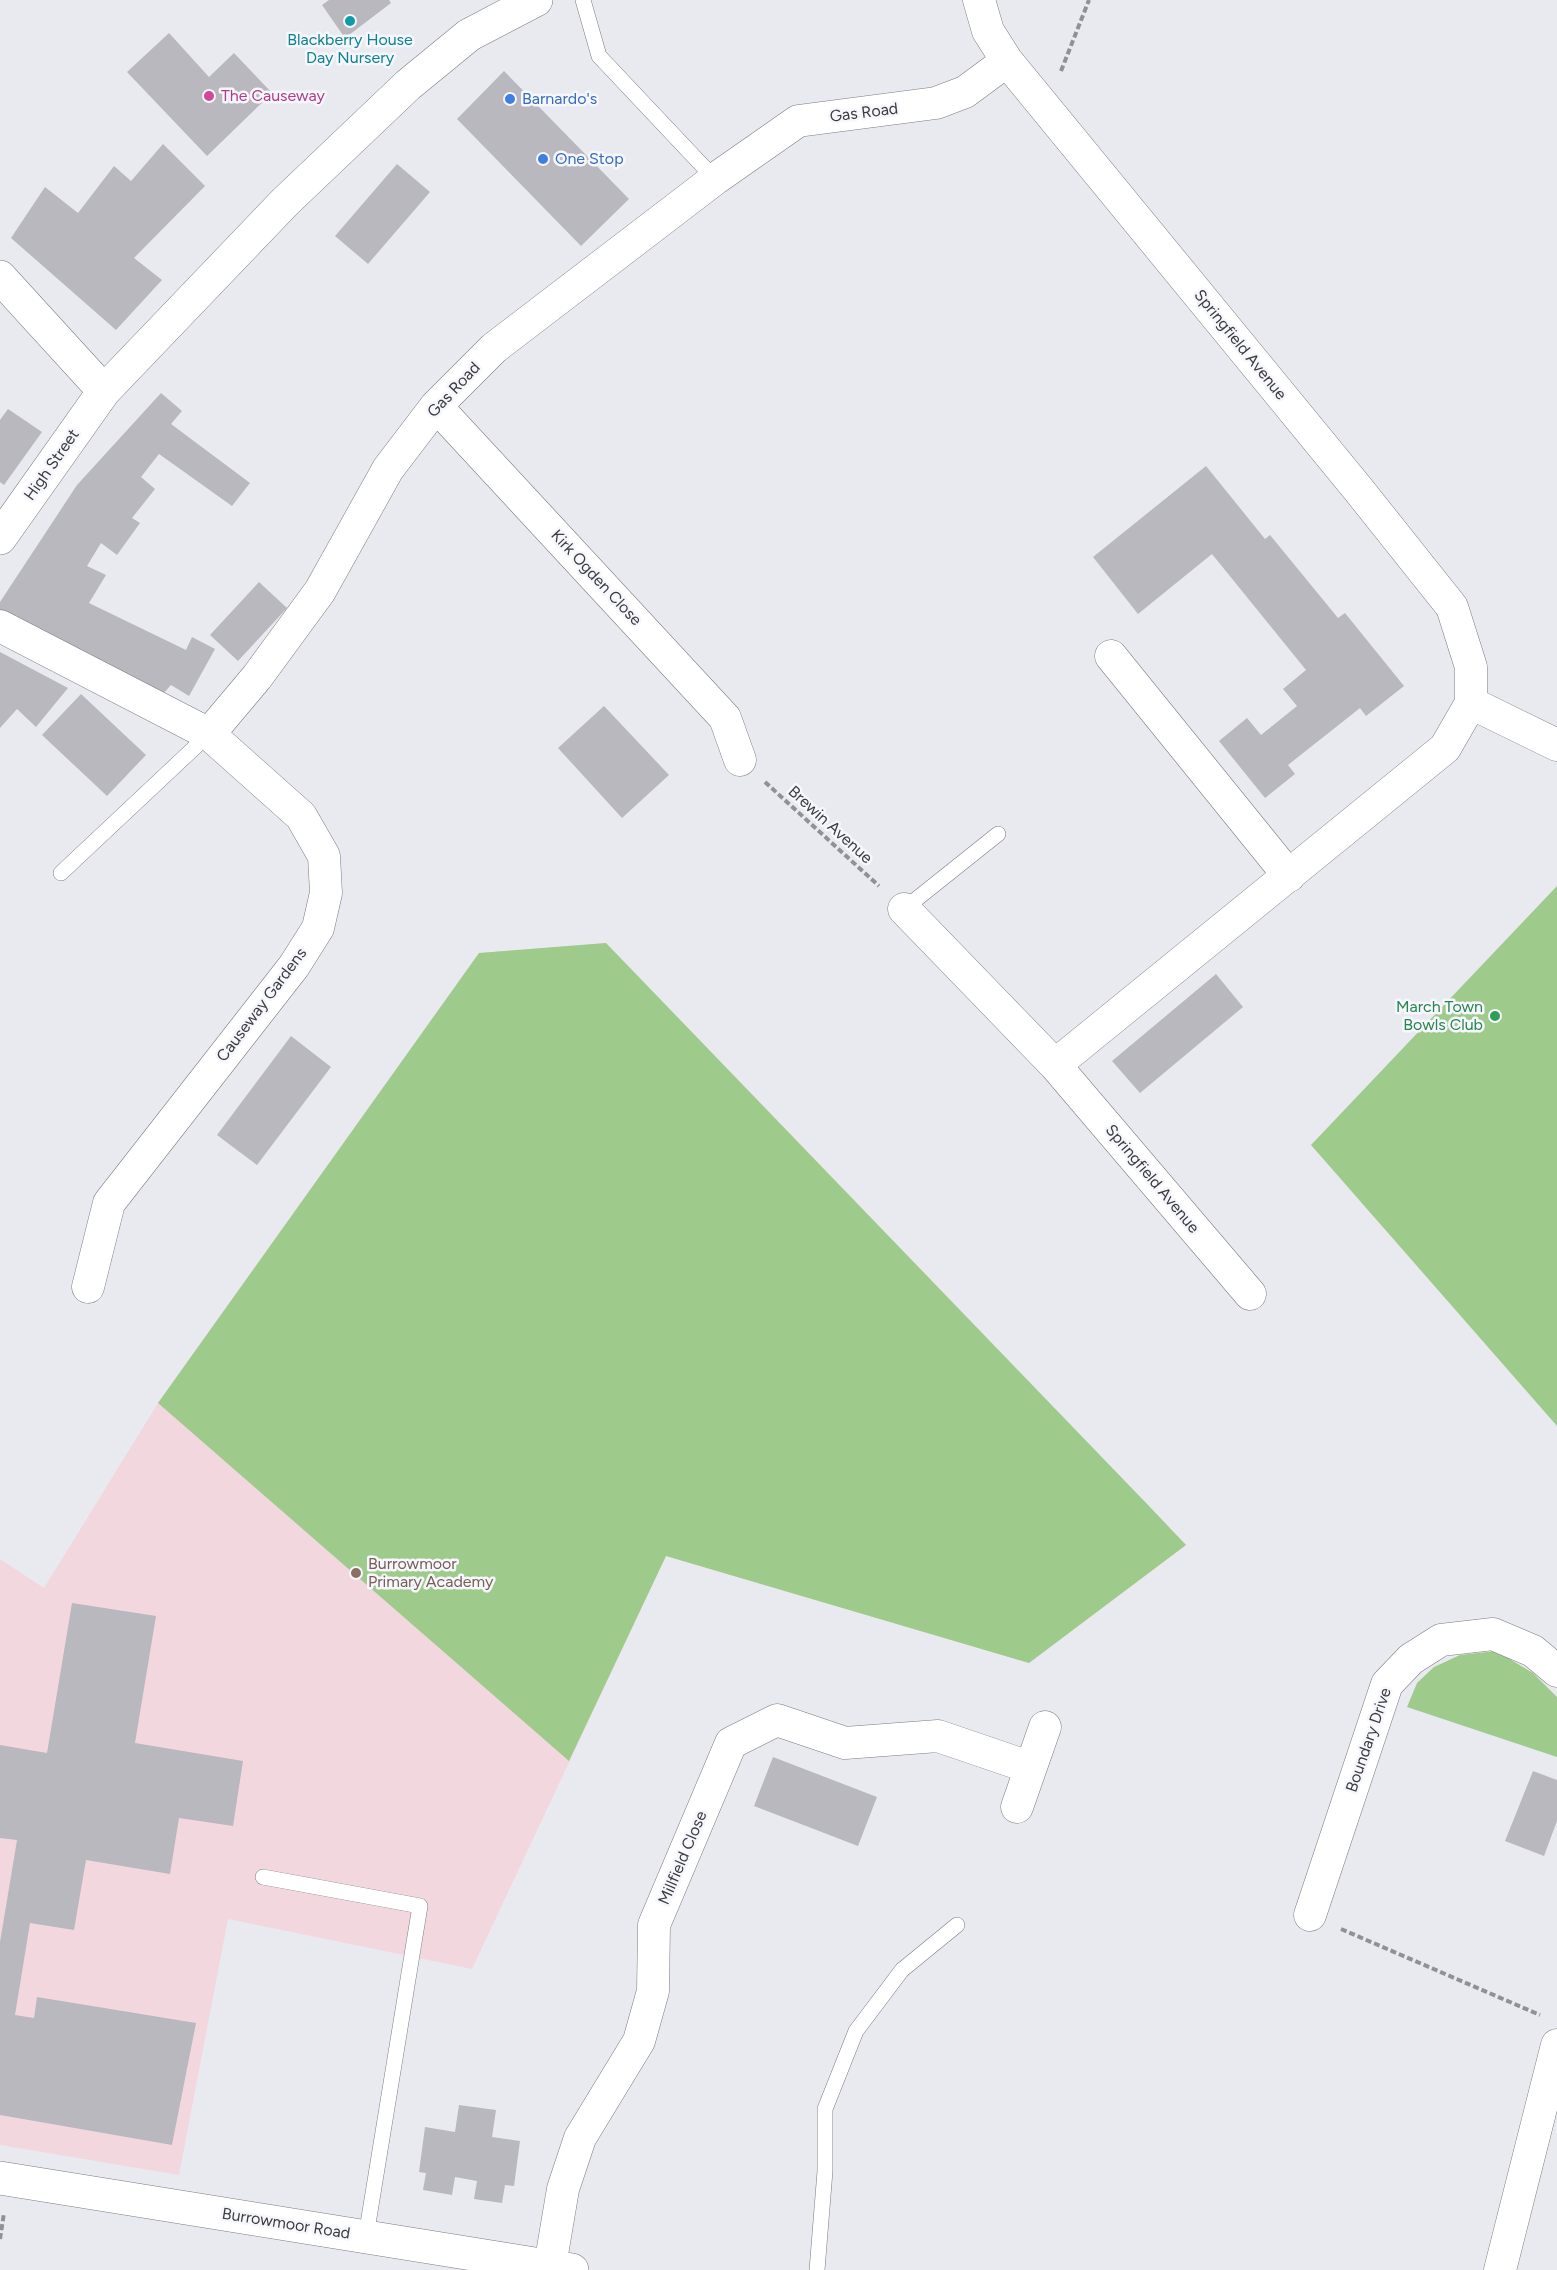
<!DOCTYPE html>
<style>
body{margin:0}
canvas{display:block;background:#e9e9f0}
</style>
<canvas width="1557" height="2270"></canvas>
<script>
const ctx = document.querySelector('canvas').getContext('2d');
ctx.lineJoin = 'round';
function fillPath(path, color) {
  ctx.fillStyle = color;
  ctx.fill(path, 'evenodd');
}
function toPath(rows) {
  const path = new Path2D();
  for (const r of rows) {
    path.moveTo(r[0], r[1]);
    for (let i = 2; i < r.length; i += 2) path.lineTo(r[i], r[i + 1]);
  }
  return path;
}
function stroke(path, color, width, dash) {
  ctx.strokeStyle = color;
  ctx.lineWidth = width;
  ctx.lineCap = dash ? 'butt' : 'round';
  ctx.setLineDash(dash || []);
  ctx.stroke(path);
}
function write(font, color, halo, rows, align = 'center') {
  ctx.font = font + ' Figtree,sans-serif';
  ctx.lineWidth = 5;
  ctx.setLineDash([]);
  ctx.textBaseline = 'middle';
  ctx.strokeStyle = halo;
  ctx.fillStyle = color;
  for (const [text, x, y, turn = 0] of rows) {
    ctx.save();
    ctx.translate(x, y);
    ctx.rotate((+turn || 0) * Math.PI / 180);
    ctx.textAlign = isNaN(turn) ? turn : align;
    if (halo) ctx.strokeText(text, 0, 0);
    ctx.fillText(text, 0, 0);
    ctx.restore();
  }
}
fillPath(toPath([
 [606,943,1186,1545,1029,1663,666,1556,472,1969,228,1919,179,2175,0,2145,0,1559,44,1588,158,1403,479,953]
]), '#f2d8de');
fillPath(toPath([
 [1557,886,1557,1426,1311,1145],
 [606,943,1148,1505,1186,1545,1029,1663,666,1556,569,1761,158,1403,479,953],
 [1496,1651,1533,1673,1557,1697,1557,1757,1407,1707,1417,1683,1434,1667,1460,1655]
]), '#9ecb8b');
fillPath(toPath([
 [329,0,389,0,391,3,345,38,322,5],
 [169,33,209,77,234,53,272,93,207,156,127,72],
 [504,71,629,199,581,246,457,119],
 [163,144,205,186,134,258,162,280,116,330,11,238,45,187,78,213,114,166,131,181],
 [397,164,430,192,368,264,335,236],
 [161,393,182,411,171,424,250,483,232,506,159,454,141,477,155,489,132,518,140,523,117,555,101,543,87,566,106,575,89,603,186,650,192,637,215,649,189,696,171,685,161,696,0,612,0,602,77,485],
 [8,409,42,432,4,485,0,482,0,420],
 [1206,466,1265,539,1270,535,1338,618,1345,613,1404,686,1366,716,1360,708,1288,765,1295,774,1265,798,1219,741,1247,718,1261,735,1297,706,1283,689,1306,670,1212,554,1138,614,1093,557],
 [259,582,287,608,238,661,210,635],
 [0,652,68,688,36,727,17,709,0,728],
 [81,694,146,755,107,796,42,735],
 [604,706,669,775,622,818,558,748],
 [1216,974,1243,1007,1140,1093,1112,1061],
 [291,1036,331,1067,257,1165,217,1135],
 [72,1603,156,1616,135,1743,243,1761,233,1826,179,1818,170,1874,86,1860,74,1930,30,1923,15,2015,34,2018,37,1997,196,2023,172,2145,0,2115,0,1942,17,1840,0,1838,0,1745,47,1753],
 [773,1757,877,1797,858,1846,754,1806],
 [1533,1771,1557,1780,1557,1821,1544,1856,1505,1841],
 [459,2105,496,2110,492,2137,520,2141,514,2186,505,2185,502,2203,474,2199,477,2181,455,2177,452,2195,423,2190,426,2173,419,2172,425,2127,455,2132]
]), '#b9b8be');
const service = toPath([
 [583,0,599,56,715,179],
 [61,873,209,734],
 [904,909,998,834],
 [263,1877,420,1906,366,2236],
 [817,2270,825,2171,825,2109,856,2031,902,1970,957,1925]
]);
const minor = toPath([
 [979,0,988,31,1007,61,1358,489,1452,607,1471,667,1471,703,1557,745],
 [436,406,725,718,740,760],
 [0,626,209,734,301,816,324,856,326,893,318,928,294,966,109,1203,88,1287],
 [1111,656,1289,876],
 [209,734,257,677,320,591,388,469,436,406,494,348,715,179,798,121,936,103,965,92,1007,61],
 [904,909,1055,1065,1250,1294],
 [1055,1065,1445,748,1471,703],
 [1017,1807,1045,1727],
 [1310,1915,1387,1684,1411,1659,1441,1640,1493,1634,1533,1651,1557,1671],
 [550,2266,563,2189,580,2138,639,2041,653,1991,654,1925,731,1743,777,1720,845,1743,938,1736,1029,1767],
 [1500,2270,1557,2045]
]);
const tertiary = toPath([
 [0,2178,572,2270]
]);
const secondary = toPath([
 [0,277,104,391],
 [0,538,104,391,285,202,408,85,469,35,536,0]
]);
stroke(service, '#7c7c82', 16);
stroke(minor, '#7c7c82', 33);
stroke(tertiary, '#7c7c82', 34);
stroke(secondary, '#7c7c82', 34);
stroke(toPath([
 [1061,71,1089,0],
 [765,782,879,886],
 [1341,1929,1540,2015],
 [0,2239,4,2213]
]), '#919195', 4, [6, 3]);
stroke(service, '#fff', 15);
stroke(minor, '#fff', 32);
stroke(tertiary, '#fff', 33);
stroke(secondary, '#fff', 33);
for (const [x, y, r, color] of [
 [350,21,6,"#0f9aa8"],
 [209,96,6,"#d1479c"],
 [510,99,6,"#3f7fe0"],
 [543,159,6,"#3f7fe0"],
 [1495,1016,6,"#2e9e5b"],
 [356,1573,6,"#8d6e63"]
]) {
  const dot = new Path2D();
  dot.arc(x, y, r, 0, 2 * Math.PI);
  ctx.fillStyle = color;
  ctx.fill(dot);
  stroke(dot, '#f6f6fd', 2);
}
write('16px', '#0d838f', '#f6f6fd', [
 ["Blackberry House",350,40],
 ["Day Nursery",350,58]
]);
write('16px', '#b23c85', '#f6f6fd', [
 ["The Causeway",221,96]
], 'left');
write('16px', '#366cbe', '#f6f6fd', [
 ["Barnardo's",522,99],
 ["One Stop",555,159]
], 'left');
write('16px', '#3b3b3d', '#f6f6fd', [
 ["Gas Road",864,113,-7],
 ["Springfield Avenue",1240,345,51],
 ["Gas Road",454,390,-47],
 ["High Street",52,465,-55],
 ["Kirk Ogden Close",596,578,47],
 ["Brewin Avenue",830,825,42],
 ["Causeway Gardens",262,1005,-53],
 ["Springfield Avenue",1152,1179,50],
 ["Boundary Drive",1369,1740,-71],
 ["Millfield Close",683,1858,-67],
 ["Burrowmoor Road",286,2224,9]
]);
write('16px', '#27864d', '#f6f6fd', [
 ["March Town",1483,1007],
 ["Bowls Club",1483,1025]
], 'right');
write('16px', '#785e54', '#f6f6fd', [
 ["Burrowmoor",368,1564],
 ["Primary Academy",368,1582]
], 'left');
</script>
